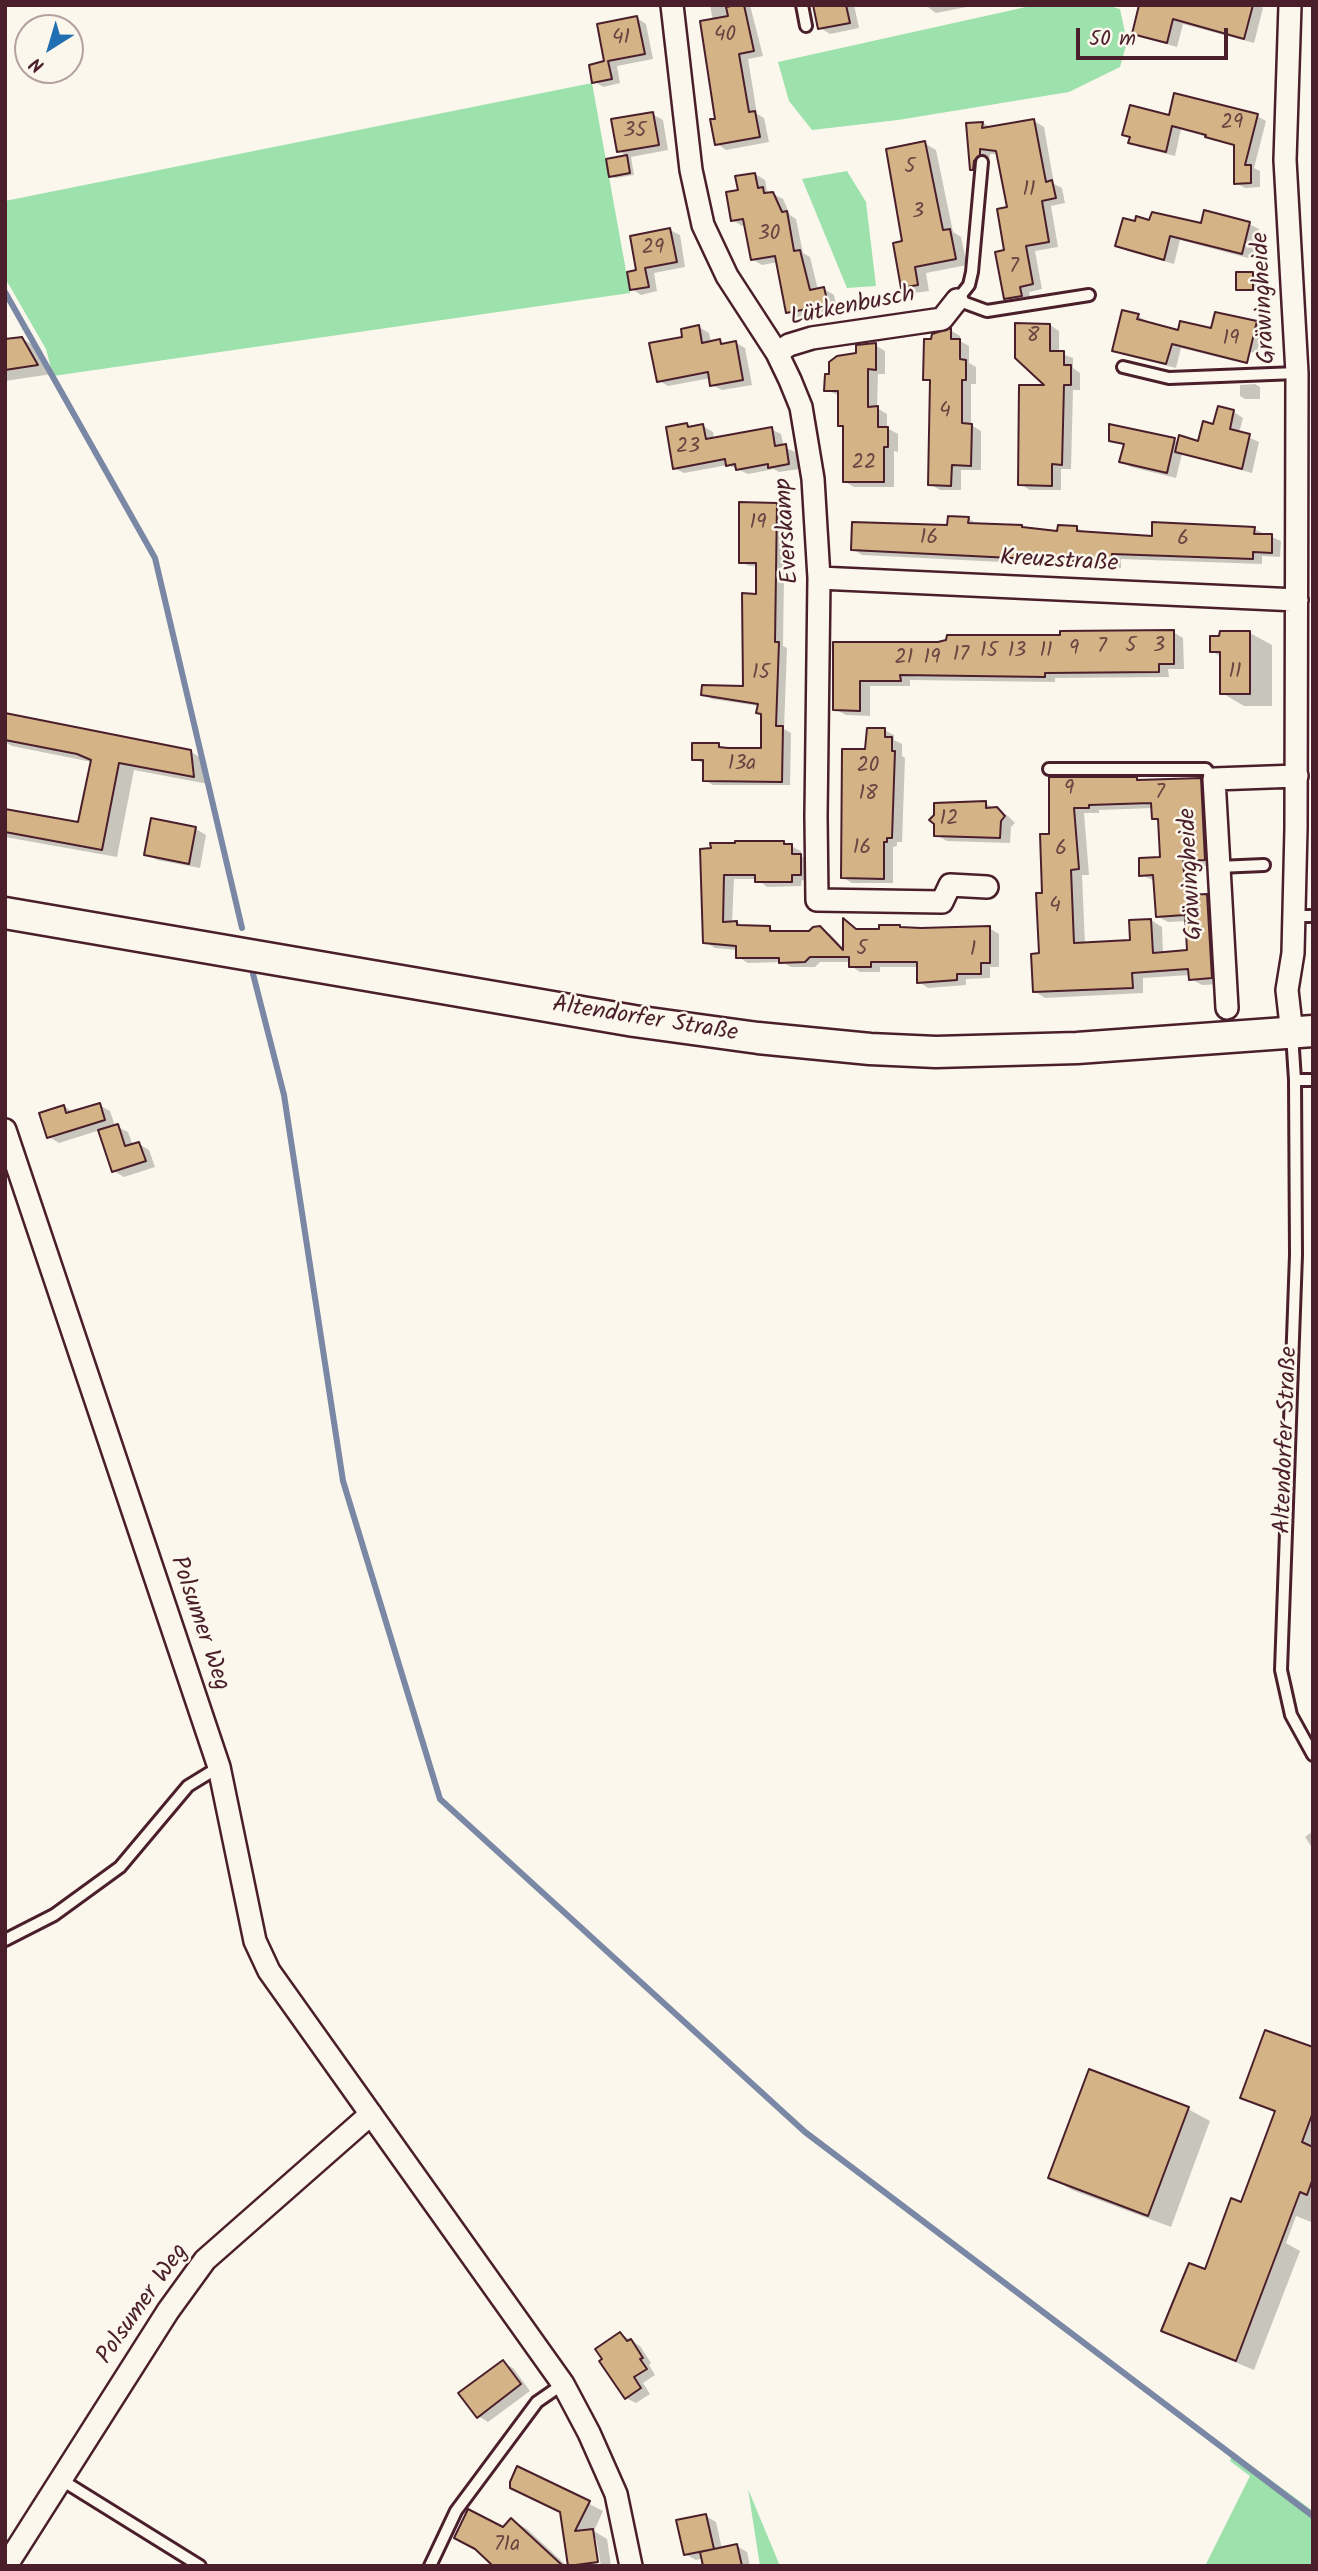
<!DOCTYPE html>
<meta charset="utf-8">
<style>
body{margin:0}
#map{position:relative;width:1318px;height:2571px;overflow:hidden;background:#fbf7ec;font-family:Kalam,sans-serif}
canvas{display:block}
.frame{position:absolute;inset:0;border:7px solid #4a1f2b;pointer-events:none}
.north{position:absolute;left:14px;top:14px;width:70px;height:70px;box-sizing:border-box;background:#fbf7ec;border:2px solid #b4a19f;border-radius:50%;rotate:217deg;font-size:19px;font-weight:700;line-height:28px;text-align:center;color:#4a1f2b}
.north::after{content:'';display:block;margin:auto;width:24px;height:32px;background:#1f6fb2;clip-path:polygon(50% 0,100% 100%,50% 72%,0 100%)}
.scale{position:absolute;left:1076px;top:28px;width:152px;height:32px;box-sizing:border-box;border:4px solid #4a1f2b;border-top:0;padding-left:9px;font-size:21px;line-height:24px;white-space:nowrap;color:#4a1f2b;-webkit-text-stroke:5px #fbf7ec;paint-order:stroke}
</style>
<div id="map">
<canvas width="1318" height="2571"></canvas>
<div class="frame"></div>
<div class="north">N</div>
<div class="scale">50 m</div>
</div>
<script>
const ctx = document.querySelector('canvas').getContext('2d');
ctx.lineJoin = 'round';
function fillPath(path, color) {
  ctx.fillStyle = color;
  ctx.fill(path, 'evenodd');
}
function toPath(rows) {
  const path = new Path2D();
  for (const r of rows) {
    path.moveTo(r[0], r[1]);
    for (let i = 2; i < r.length; i += 2) path.lineTo(r[i], r[i + 1]);
  }
  return path;
}
function stroke(path, color, width, dash) {
  ctx.strokeStyle = color;
  ctx.lineWidth = width;
  ctx.lineCap = dash ? 'butt' : 'round';
  ctx.setLineDash(dash || []);
  ctx.stroke(path);
}
function write(font, color, halo, rows, align = 'center') {
  ctx.font = font + ' Kalam,sans-serif';
  ctx.lineWidth = 5;
  ctx.setLineDash([]);
  ctx.textBaseline = 'middle';
  ctx.strokeStyle = halo;
  ctx.fillStyle = color;
  for (const [text, x, y, turn = 0] of rows) {
    ctx.save();
    ctx.translate(x, y);
    ctx.rotate((+turn || 0) * Math.PI / 180);
    ctx.textAlign = isNaN(turn) ? turn : align;
    if (halo) ctx.strokeText(text, 0, 0);
    ctx.fillText(text, 0, 0);
    ctx.restore();
  }
}
fillPath(toPath([
 [1035,5,1106,5,1120,9,1127,42,1120,67,1069,92,898,120,812,130,789,101,778,62],
 [592,83,630,293,53,376,46,349,5,278,5,201],
 [847,171,866,202,876,286,847,288,802,179],
 [1233,2452,1313,2511,1313,2566,1205,2566,1250,2476,1230,2461],
 [748,2489,780,2566,760,2566]
]), '#9de1ad');
fillPath(toPath([
 [710,5,750,5,763,56,748,59,757,114,764,118,769,142,726,150,717,144,713,21],
 [815,5,854,5,859,28,830,34,820,28],
 [925,5,972,5,972,6,936,13],
 [1141,5,1259,5,1263,8,1254,43,1183,24,1177,47,1143,38,1134,33],
 [637,18,646,24,653,59,617,66,620,83,603,87,594,81],
 [652,114,663,120,668,150,631,157,634,175,615,178,611,176,608,160,628,157,619,151],
 [1257,116,1266,121,1254,168,1260,171,1260,187,1245,188,1236,183,1236,146,1181,129,1175,156,1139,147,1130,142,1131,138,1124,134,1170,117],
 [1034,121,1044,127,1054,184,1062,188,1065,203,1051,206,1058,247,1035,251,1042,289,1029,292,1031,301,1016,304,1006,298,1009,209,998,154,990,154,989,160,984,166,981,175,971,169,983,123,992,128],
 [924,143,936,150,953,232,961,237,967,265,926,273,929,291,914,293,903,286,904,242],
 [755,174,765,180,767,191,783,199,790,215,796,219,803,253,810,257,818,290,824,289,834,295,837,310,798,317,788,312,778,262,762,265,752,259,746,225,742,226,732,220,740,191],
 [1151,222,1249,224,1259,229,1252,259,1180,240,1174,264,1127,251,1117,245,1136,223],
 [670,230,680,235,685,267,654,273,657,291,641,295,632,289,638,271],
 [1252,273,1257,276,1257,291,1242,291,1238,289],
 [1216,314,1257,323,1266,328,1260,352,1234,353,1234,361,1181,348,1176,368,1124,355,1114,350,1138,316,1147,321,1147,324,1179,332,1212,330],
 [1050,325,1059,331,1059,353,1073,358,1073,368,1080,373,1080,390,1073,390,1071,469,1061,469,1061,490,1030,490,1020,484,1048,387],
 [699,327,709,333,711,343,736,343,745,348,752,385,722,390,712,385,711,378,668,386,658,380,684,338],
 [950,330,960,336,960,341,969,346,969,363,976,367,976,384,971,384,971,425,981,431,981,470,961,470,961,490,940,490,930,484,931,382,925,379,933,341],
 [21,338,38,348,52,374,5,381,5,341],
 [875,345,885,351,885,374,878,374,877,408,887,414,887,428,898,434,898,452,894,451,894,487,854,487,844,481,845,428,840,425,840,396,826,390,858,355],
 [1255,384,1260,387,1260,399,1245,399,1240,396,1240,385],
 [1219,408,1234,412,1243,418,1239,433,1259,442,1252,473,1182,454,1176,478,1131,467,1121,461,1125,446,1111,440,1111,426,1179,442,1200,443,1215,426],
 [687,425,693,428,703,426,713,432,714,440,771,429,781,434,784,447,795,452,799,469,779,472,774,469,748,474,728,465,684,473,674,468],
 [776,504,785,509,783,646,787,648,784,729,791,733,790,785,713,785,705,780,705,764,694,759,718,745,726,749,763,750,763,715,759,706,712,699,703,694,745,687,758,595,758,566,749,566,741,562],
 [968,518,977,524,1026,530,1059,533,1077,528,1086,533,1153,538,1254,529,1281,541,1280,557,1262,556,1262,564,1121,559,1121,568,862,555,853,549,949,527],
 [1173,632,1183,638,1184,669,1168,669,1169,677,1055,678,1055,682,910,680,910,686,870,686,870,716,846,715,835,709,835,643,938,644],
 [1250,633,1272,645,1272,706,1244,706,1222,693,1221,657,1212,651],
 [5,715,191,752,206,761,208,784,134,770,117,857,5,837,5,810,79,824,92,762,12,746,5,742],
 [884,730,894,735,894,740,902,744,902,756,905,758,902,842,897,842,897,846,893,847,893,883,852,883,842,877,867,751],
 [1050,779,1137,779,1142,781,1201,779,1212,786,1216,866,1194,866,1196,896,1207,895,1218,902,1223,984,1202,985,1191,979,1190,975,1143,978,1143,993,1045,998,1034,991,1041,955,1044,895,1051,835],
 [1153,808,1153,818,1160,822,1161,859,1141,875,1155,881,1157,916,1168,922,1187,921,1189,952,1163,954,1162,927,1151,920,1132,942,1085,944,1082,875,1089,875,1084,813,1099,813,1099,810],
 [985,803,1008,816,1015,823,1011,827,1010,843,947,841,936,835],
 [196,829,206,835,200,868,157,860,146,854],
 [784,843,801,851,801,856,810,861,810,880,802,880,801,886,767,887,757,879,734,879,732,923,737,922,745,927,769,928,779,933,810,933,820,928,830,934,845,950,845,921,859,931,881,931,900,927,903,929,989,928,999,934,999,967,990,967,990,978,966,979,966,985,928,988,919,982,919,967,880,967,880,972,860,972,851,966,851,962,820,962,815,967,791,967,782,962,748,963,738,957,738,950,715,948,705,942,702,850],
 [99,1105,110,1111,115,1126,128,1132,133,1146,139,1144,149,1150,155,1167,124,1177,114,1171,100,1130,59,1143,49,1137,64,1106,74,1113],
 [1313,1831,1313,1849,1305,1837],
 [1313,2049,1313,2217,1311,2222,1296,2216,1286,2243,1300,2251,1254,2370,1181,2340,1164,2330,1206,2272,1242,2204,1276,2113,1242,2097],
 [1188,2109,1210,2121,1171,2227,1072,2190,1050,2177],
 [621,2334,640,2346,651,2363,649,2365,655,2375,643,2383,650,2394,636,2403,626,2398],
 [503,2362,513,2368,530,2391,488,2422,478,2416],
 [518,2468,603,2511,594,2531,607,2539,611,2566,601,2566,596,2538,593,2538,597,2566,569,2566,562,2513],
 [706,2516,716,2522,722,2549,737,2546,747,2552,750,2566,705,2566,703,2558,696,2560,685,2554],
 [511,2520,527,2529,567,2566,496,2566]
]), '#0003');
stroke(toPath([
 [5,292,155,558,242,928],
 [253,974,284,1095,343,1481,440,1799,805,2132,1313,2516]
]), '#7a87a5', 6);
const building = toPath([
 [736,5,744,5,754,51,739,54,749,112,755,111,760,137,715,145,710,119,715,119,700,21,728,16,726,7,736,5],
 [813,5,846,5,850,23,818,29,813,5],
 [1139,5,1253,5,1244,39,1173,19,1167,43,1132,34,1139,5],
 [637,16,645,54,608,61,612,79,592,83,589,65,604,61,597,24,637,16],
 [1174,93,1258,114,1245,165,1251,165,1251,183,1234,184,1234,145,1205,137,1206,135,1172,126,1166,152,1128,143,1130,137,1122,135,1130,105,1169,115,1174,93],
 [653,112,659,145,617,152,611,119,653,112],
 [1034,119,1046,182,1052,180,1056,198,1042,201,1049,242,1026,246,1033,284,1020,287,1022,296,1004,299,995,252,1004,250,997,209,1007,207,996,151,980,149,980,155,974,161,973,170,970,170,966,123,983,122,982,128,1034,119],
 [925,141,943,230,950,229,956,259,915,267,918,285,901,288,893,243,902,241,886,149,925,141],
 [627,155,630,173,609,177,606,159,627,155],
 [755,173,758,188,763,187,764,193,773,192,782,212,787,211,794,251,800,250,810,290,824,287,828,305,786,313,775,256,751,260,743,219,731,221,726,192,738,190,735,176,755,173],
 [1204,210,1250,222,1242,254,1170,236,1164,260,1115,246,1123,218,1135,221,1136,216,1149,220,1152,212,1201,223,1204,210],
 [670,228,677,262,645,268,649,287,630,290,627,272,636,270,630,236,670,228],
 [1236,272,1253,272,1253,290,1236,290,1236,272],
 [1122,310,1139,314,1137,319,1178,330,1180,321,1211,328,1215,312,1257,321,1247,363,1172,344,1166,364,1112,351,1122,310],
 [1015,323,1050,324,1050,351,1064,351,1064,365,1071,365,1071,385,1064,385,1062,465,1052,464,1052,486,1018,485,1019,385,1044,385,1015,358,1015,323],
 [699,325,702,343,720,339,721,344,736,341,743,380,710,386,708,372,657,382,649,343,682,337,681,329,699,325],
 [951,328,951,339,960,339,960,359,966,360,966,380,962,380,962,423,972,424,971,466,952,465,951,486,928,485,930,380,923,380,924,339,931,339,932,334,951,328],
 [22,337,38,365,5,370,5,339,22,337],
 [876,343,876,370,868,369,868,407,878,406,878,427,888,427,888,447,884,447,884,482,843,482,843,426,838,426,838,391,824,391,825,374,829,374,829,362,837,356,856,353,856,345,876,343],
 [1218,406,1234,410,1230,429,1250,434,1242,469,1175,452,1179,435,1198,441,1203,421,1213,424,1218,406],
 [687,423,688,427,703,424,706,439,772,427,775,446,786,444,789,464,768,468,768,464,736,470,735,464,726,466,725,459,673,469,666,427,687,423],
 [1109,424,1175,438,1167,473,1119,462,1124,444,1109,441,1109,424],
 [739,502,777,503,775,642,779,642,776,726,783,726,782,782,703,781,703,760,692,760,692,743,719,743,719,747,728,748,761,748,761,714,756,713,758,704,701,695,702,685,743,686,742,593,756,594,756,563,739,563,739,502],
 [948,516,969,517,968,523,1022,525,1022,527,1057,531,1058,525,1077,526,1077,531,1152,536,1152,522,1255,527,1254,534,1272,534,1272,553,1253,552,1253,559,1112,554,1112,563,851,550,852,522,947,525,948,516],
 [1174,630,1174,664,1159,664,1159,672,1045,673,1045,677,900,675,901,681,860,681,860,711,833,710,833,642,938,642,946,640,947,635,1060,635,1060,631,1174,630],
 [1220,631,1250,631,1250,694,1220,694,1220,652,1210,652,1210,636,1219,636,1220,631],
 [5,713,191,750,194,777,119,763,102,850,5,832,5,809,78,822,91,760,77,754,5,740,5,713],
 [867,728,885,728,885,737,892,737,892,751,895,751,892,838,887,838,887,842,884,842,884,879,841,878,842,749,865,749,867,728],
 [1049,777,1137,777,1137,780,1201,778,1205,860,1183,861,1186,895,1207,894,1212,978,1189,980,1188,969,1132,973,1133,988,1033,992,1031,954,1039,953,1036,893,1042,893,1040,834,1049,834,1049,777],
 [1151,803,1152,819,1158,819,1160,857,1139,858,1139,876,1153,875,1156,917,1185,915,1187,950,1153,953,1151,919,1129,920,1130,940,1074,943,1071,870,1079,869,1074,808,1089,808,1089,805,1151,803],
 [986,801,986,808,997,807,1005,816,1001,821,1000,838,934,836,934,824,929,820,934,815,934,803,986,801],
 [151,818,196,827,189,864,144,855,151,818],
 [735,841,784,841,784,844,792,844,792,854,801,854,801,875,792,875,792,882,755,882,755,875,724,875,723,922,737,921,737,925,770,926,770,931,809,931,813,927,820,926,843,950,843,918,856,929,879,929,879,925,900,925,900,927,921,928,990,926,990,963,981,963,981,974,957,974,957,980,917,983,917,962,871,962,871,967,849,967,849,957,810,957,805,962,779,963,779,958,736,958,736,946,703,943,700,849,711,848,710,843,735,843,735,841],
 [100,1103,105,1120,47,1138,39,1113,64,1105,66,1113,100,1103],
 [118,1124,125,1146,139,1142,146,1161,112,1172,98,1130,118,1124],
 [1265,2030,1313,2047,1313,2112,1302,2142,1313,2147,1313,2178,1307,2195,1300,2192,1236,2361,1161,2331,1189,2263,1205,2269,1231,2198,1241,2202,1275,2111,1240,2098,1265,2030],
 [1089,2069,1189,2107,1148,2216,1048,2178,1089,2069],
 [620,2332,627,2341,631,2339,643,2358,640,2359,647,2369,634,2377,641,2388,625,2399,599,2361,602,2359,595,2349,620,2332],
 [503,2360,521,2384,477,2418,458,2393,503,2360],
 [517,2466,590,2501,575,2531,593,2529,598,2562,568,2566,560,2512,510,2488,510,2482,517,2466],
 [468,2509,503,2527,511,2518,563,2566,493,2566,475,2549,454,2538,468,2509],
 [706,2514,714,2549,684,2555,676,2520,706,2514],
 [737,2544,742,2566,703,2566,700,2552,737,2544]
]);
fillPath(building, '#d4b487');
stroke(building, '#4a1f2b', 2);
const lane = toPath([
 [802,5,806,26],
 [982,162,972,272,969,285,957,300,987,311,1089,295],
 [1123,367,1169,378,1297,373],
 [1049,769,1206,769,1214,779],
 [1218,867,1264,865],
 [1294,916,1313,916],
 [1292,1034,1295,1080,1296,1255,1281,1670,1291,1715,1313,1755],
 [1295,1080,1313,1080],
 [5,1940,54,1915,120,1867,188,1786,219,1767],
 [60,2479,200,2566],
 [430,2566,456,2511,537,2402,563,2384]
]);
const street = toPath([
 [672,5,691,170,703,225,727,276,777,353,790,380,801,407,813,479,819,578,816,816,817,900,942,902,950,885,987,887],
 [1290,5,1285,160,1297,373,1296,828,1293,953,1287,990,1292,1034],
 [777,353,789,345,812,338,942,319,957,300],
 [819,578,1297,600],
 [1227,1008,1214,779,1297,776],
 [5,1130,219,1767,255,1941,269,1971,563,2384,589,2433,616,2494,631,2566],
 [6,2566,168,2311,205,2260,371,2114]
]);
const secondary = toPath([
 [5,913,634,1021,758,1038,870,1049,936,1052,1077,1048,1313,1031]
]);
stroke(lane, '#4a1f2b', 16);
stroke(street, '#4a1f2b', 26);
stroke(secondary, '#4a1f2b', 35);
stroke(lane, '#fbf7ec', 10);
stroke(street, '#fbf7ec', 21);
stroke(secondary, '#fbf7ec', 30);
write('21px', '#6c4442', null, [
 ["40",725,36],
 ["41",621,39],
 ["29",1232,124],
 ["35",635,132],
 ["5",910,168],
 ["11",1029,191],
 ["3",918,213],
 ["30",769,235],
 ["29",653,249],
 ["7",1014,268],
 ["8",1033,337],
 ["19",1231,340],
 ["4",945,412],
 ["23",688,448],
 ["22",864,464],
 ["19",758,524],
 ["16",929,539],
 ["6",1183,540],
 ["5",1131,647],
 ["3",1159,647],
 ["7",1102,648],
 ["9",1074,650],
 ["15",989,652],
 ["13",1017,652],
 ["11",1046,652],
 ["17",961,656],
 ["21",904,659],
 ["19",932,659],
 ["11",1235,673],
 ["15",761,674],
 ["13a",742,765],
 ["20",868,767],
 ["9",1069,790],
 ["7",1160,794],
 ["18",868,795],
 ["12",949,820],
 ["16",862,849],
 ["6",1061,850],
 ["4",1055,907],
 ["5",862,950],
 ["1",973,951],
 ["71a",507,2546]
]);
write('24px', '#4a1f2b', '#fbf7ec', [
 ["Gräwingheide",1266,298,-93],
 ["Lütkenbusch",853,308,-11],
 ["Everskamp",789,531,-94],
 ["Kreuzstraße",1059,563,3],
 ["Gräwingheide",1193,874,-93],
 ["Altendorfer Straße",645,1021,9],
 ["Altendorfer Straße",1288,1440,-88],
 ["Polsumer Weg",198,1624,71],
 ["Polsumer Weg",144,2305,-55]
]);
</script>
